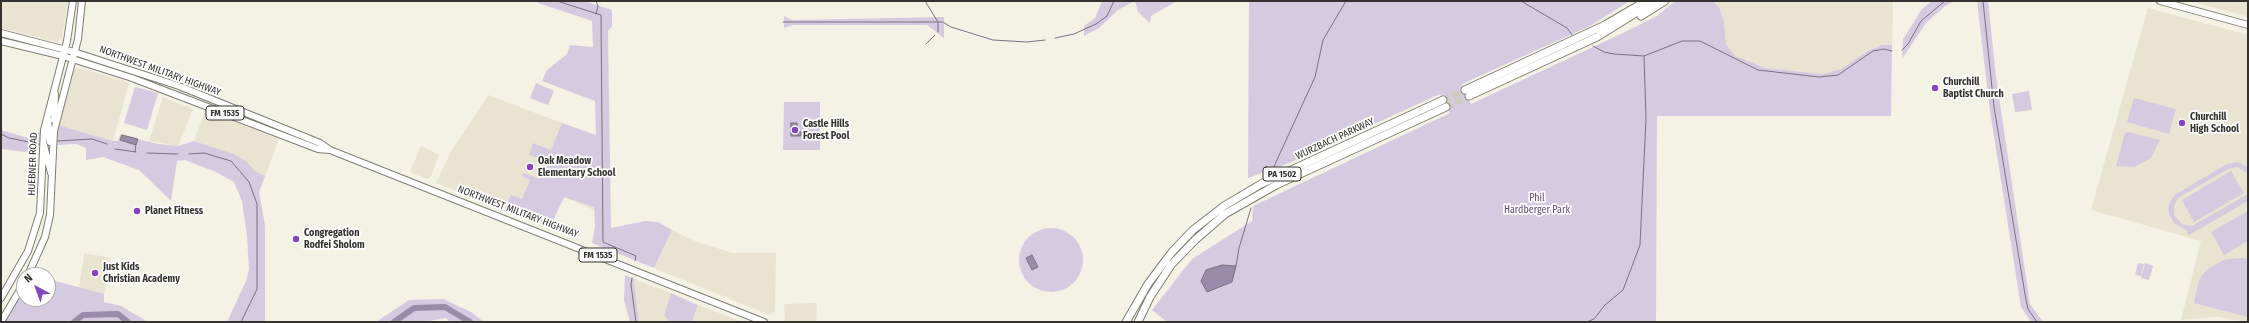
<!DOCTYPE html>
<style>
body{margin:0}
#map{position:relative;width:2249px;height:323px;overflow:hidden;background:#f4f1e5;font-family:"Fira Sans Condensed",sans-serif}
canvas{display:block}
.frame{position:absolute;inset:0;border:2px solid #33322e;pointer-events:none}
.north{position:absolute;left:16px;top:267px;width:40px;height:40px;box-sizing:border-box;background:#fff;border:1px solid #adadab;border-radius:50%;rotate:319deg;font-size:11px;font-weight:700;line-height:16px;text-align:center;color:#33322e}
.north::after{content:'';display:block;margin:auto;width:14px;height:18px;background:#8345bb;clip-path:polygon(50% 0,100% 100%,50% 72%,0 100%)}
</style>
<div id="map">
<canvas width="2249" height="323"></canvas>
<div class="frame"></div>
<div class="north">N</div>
</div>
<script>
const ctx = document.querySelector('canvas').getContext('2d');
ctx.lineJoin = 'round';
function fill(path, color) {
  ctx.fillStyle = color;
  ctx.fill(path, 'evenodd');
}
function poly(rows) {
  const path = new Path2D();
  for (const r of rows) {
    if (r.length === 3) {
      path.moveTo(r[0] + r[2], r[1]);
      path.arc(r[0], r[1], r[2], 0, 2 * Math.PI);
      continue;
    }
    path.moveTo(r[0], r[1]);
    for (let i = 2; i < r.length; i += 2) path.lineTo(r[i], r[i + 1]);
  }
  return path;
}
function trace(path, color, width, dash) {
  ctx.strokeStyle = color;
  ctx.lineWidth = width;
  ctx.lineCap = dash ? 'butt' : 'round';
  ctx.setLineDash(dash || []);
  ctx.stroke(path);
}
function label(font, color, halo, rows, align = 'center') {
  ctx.font = font + ' "Fira Sans Condensed",sans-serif';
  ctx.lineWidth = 3.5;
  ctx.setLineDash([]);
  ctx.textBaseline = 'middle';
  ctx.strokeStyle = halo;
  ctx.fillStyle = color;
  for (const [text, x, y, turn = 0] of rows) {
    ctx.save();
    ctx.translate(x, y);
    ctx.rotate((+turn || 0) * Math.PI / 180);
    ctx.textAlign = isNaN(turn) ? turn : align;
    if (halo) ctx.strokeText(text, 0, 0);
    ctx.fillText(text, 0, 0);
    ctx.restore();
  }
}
const built = poly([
 [1,1,68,1,62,38,57,42,1,28],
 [1713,1,1893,1,1892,45,1881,45,1866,52,1841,69,1823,74,1766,68,1735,56,1726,44,1724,22,1720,9],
 [2248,1,2248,17,2194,2,2195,1],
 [2148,8,2248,35,2248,322,2217,317,2181,320,2201,241,2091,210],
 [78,67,129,83,113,141,58,125,74,69],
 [488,95,596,136,594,210,564,197,551,225,436,183,451,152],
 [163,97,193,109,178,146,149,141],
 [205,111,279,139,265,176,255,171,246,161,234,154,194,141],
 [421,146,439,155,431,176,427,179,410,172],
 [672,230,697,242,733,253,776,253,775,311,770,315,767,314,654,268],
 [84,253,111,258,104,294,79,288],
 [634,279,671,293,664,315,670,322,639,322],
 [817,303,816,322,785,321,784,304],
 [698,305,730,317,742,322,692,322]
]);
const green = poly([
 [538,1,584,1,612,10,612,26,608,31,611,228,645,221,658,222,672,230,654,268,592,243,595,226,594,207,564,197,551,225,505,208,511,195,522,199,530,180,522,176,523,173,540,179,547,161,529,155,533,143,551,150,562,123,596,135,595,101,542,81,547,70,567,54,570,45,593,47,592,21,538,3],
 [1102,1,1177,1,1151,16,1150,23,1138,12,1135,1,1118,10,1099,28,1084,36,1084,26,1095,18],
 [1249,1,1630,1,1590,26,1462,84,1471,104,1625,32,1657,16,1675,1,1713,1,1720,9,1724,22,1726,44,1735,56,1766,68,1823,74,1841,69,1866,52,1881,45,1892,45,1891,116,1657,116,1656,322,1167,322,1152,310,1192,259,1252,221,1253,206,1450,113,1440,94,1289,163,1248,178],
 [1932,1,1954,1,1945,6,1926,23,1902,59,1903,39,1922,9],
 [1977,1,1988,1,1996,77,2030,304,2043,322,2031,322,2021,307,1990,111],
 [784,16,792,20,944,17,944,38,927,25,793,25,784,28],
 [536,83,554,91,548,105,530,98],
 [135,87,158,93,147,130,124,123],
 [2029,91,2032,110,2015,112,2012,94],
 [2134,98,2176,109,2169,134,2127,122],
 [784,102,820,102,820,150,783,150],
 [58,125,113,141,118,141,120,135,158,144,178,146,194,141,234,154,246,161,255,171,265,176,259,192,265,226,265,322,227,322,246,281,249,269,247,236,242,201,234,182,216,172,185,160,177,161,171,201,139,170,103,157,86,160,86,148,76,144,38,146,38,151,26,152,1,149,1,130,32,139,40,131],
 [2128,132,2160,140,2151,158,2134,167,2116,166,2125,133],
 [2237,162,2248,167,2248,174,2238,167,2228,169,2178,198,2174,207,2174,215,2182,224,2192,226,2248,194,2248,201,2189,235,2186,230,2174,223,2170,216,2168,208,2171,200,2176,194,2227,164],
 [2231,171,2244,193,2194,222,2182,200],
 [2248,211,2248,241,2224,255,2211,232],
 [1051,260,32],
 [2243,258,2248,259,2248,317,2194,303,2198,284,2202,275,2209,268,2226,259],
 [2138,263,2144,264,2141,276,2135,275],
 [2145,263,2153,266,2149,280,2141,278],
 [625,275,634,279,639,322,630,322,624,300],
 [48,279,104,294,104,302,121,306,148,322,5,322,24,288,24,299,48,299],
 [671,293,698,305,692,322,670,322,664,315],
 [443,299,471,312,484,322,450,322,446,318,424,322,376,322,409,300]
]);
const water = poly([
 [791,123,797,123,798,131,801,132,801,136,791,136,791,123],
 [122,135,138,139,136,145,120,140,122,135],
 [1032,255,1038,267,1032,270,1026,258,1032,255],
 [1222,265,1236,266,1232,282,1207,292,1201,281,1206,270,1222,265]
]);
const stream = poly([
 [557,1,601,15,603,242,636,256,635,261],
 [925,1,938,22,938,32],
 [1521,1,1567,28,1572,35],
 [1983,1,1994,107,2026,300,2028,309,2037,322],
 [596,14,598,6,596,1],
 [783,22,943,22,951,27,993,40,1027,42,1045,40],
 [1055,38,1074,34,1096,24,1107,16,1114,1],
 [926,44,935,35],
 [1593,46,1604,52,1614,54,1644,56,1682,41,1700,41,1758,70,1819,77,1838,75,1873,51,1884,49,1892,51],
 [1902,50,1908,44,1921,21,1945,1],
 [1,134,9,138,39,144],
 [57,141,92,139,107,144],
 [115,149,136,152],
 [135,152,136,144],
 [147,153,178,154],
 [189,154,204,153,231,161,249,182,257,204,257,289,241,322],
 [1271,173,1315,77,1323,40,1346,1],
 [1236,266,1239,248,1251,208],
 [632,278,631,285,636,322],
 [1587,322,1594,319,1605,305,1623,290,1640,245,1646,118,1644,56]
]);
const river = poly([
 [74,322,83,315,118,314,128,322],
 [394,322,414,308,445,307,470,322]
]);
const highwayTunnel = poly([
 [1443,100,1465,90],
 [1446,107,1469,96]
]);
const primary = poly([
 [2160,1,2248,25],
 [1,33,74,52,179,86,320,143,330,150,764,322],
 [1,41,63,56,132,78,318,149,329,150],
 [48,119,50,142],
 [54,120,55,94],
 [44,145,51,173],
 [28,275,45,237,50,215,54,131,78,39,82,1],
 [1,298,28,251,40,213,44,130,67,41,73,1],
 [1,322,24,283]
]);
const highway = poly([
 [1641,16,1665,1],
 [1465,90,1605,25,1646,1],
 [1469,96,1597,37,1655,1],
 [1126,322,1148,284,1172,252,1193,230,1224,206,1261,184,1443,100],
 [1138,322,1150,297,1171,265,1195,240,1225,214,1276,185,1446,107]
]);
const markers = [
 [1935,88,4,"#8345bb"],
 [2182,123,4,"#8345bb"],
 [795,130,4,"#8345bb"],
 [530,167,4,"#8345bb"],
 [137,211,4,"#8345bb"],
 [296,239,4,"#8345bb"],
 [95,273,4,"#8345bb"]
];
const shields = [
 [225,113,38],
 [1282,174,38],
 [598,255,38]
];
const shieldNames = [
 ["FM 1535",225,113],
 ["PA 1502",1282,174],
 ["FM 1535",598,255]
];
const streetNames = [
 ["NORTHWEST MILITARY HIGHWAY",160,71,20],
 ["WURZBACH PARKWAY",1335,139,-25],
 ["HUEBNER ROAD",33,164,-88],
 ["NORTHWEST MILITARY HIGHWAY",518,212,21]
];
const poiNames = [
 ["Churchill",1943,82],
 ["Baptist Church",1943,94],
 ["Churchill",2190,117],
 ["High School",2190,129],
 ["Castle Hills",803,124],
 ["Forest Pool",803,136],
 ["Oak Meadow",538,161],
 ["Elementary School",538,173],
 ["Planet Fitness",145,211],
 ["Congregation",304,233],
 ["Rodfei Sholom",304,245],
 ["Just Kids",103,267],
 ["Christian Academy",103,279]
];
const parkNames = [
 ["Phil",1537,198],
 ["Hardberger Park",1537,210]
];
fill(built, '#e9e4d1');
fill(green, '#d5cbe1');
fill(water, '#988ca8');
trace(water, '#7a7183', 1);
trace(stream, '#7a7183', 1);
trace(river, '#988ca8', 6);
trace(highwayTunnel, '#cdcbc0', 7, [7, 3.5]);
trace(primary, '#7f7d72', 8);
trace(highway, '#7f7d72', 9);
trace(primary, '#fff', 6);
trace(highway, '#fff', 7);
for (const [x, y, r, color] of markers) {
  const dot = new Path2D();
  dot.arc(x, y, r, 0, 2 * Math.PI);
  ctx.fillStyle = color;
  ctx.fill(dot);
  trace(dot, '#fff', 1.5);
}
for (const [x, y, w] of shields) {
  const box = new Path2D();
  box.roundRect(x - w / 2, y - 7, w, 14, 3);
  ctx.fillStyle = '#fff';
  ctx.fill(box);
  trace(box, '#33322e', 1);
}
label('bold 9px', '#33322e', null, shieldNames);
label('10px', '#33322e', '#fff', streetNames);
label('bold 10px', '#33322e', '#fff', poiNames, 'left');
label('10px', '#5e4a75', '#fff', parkNames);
</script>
